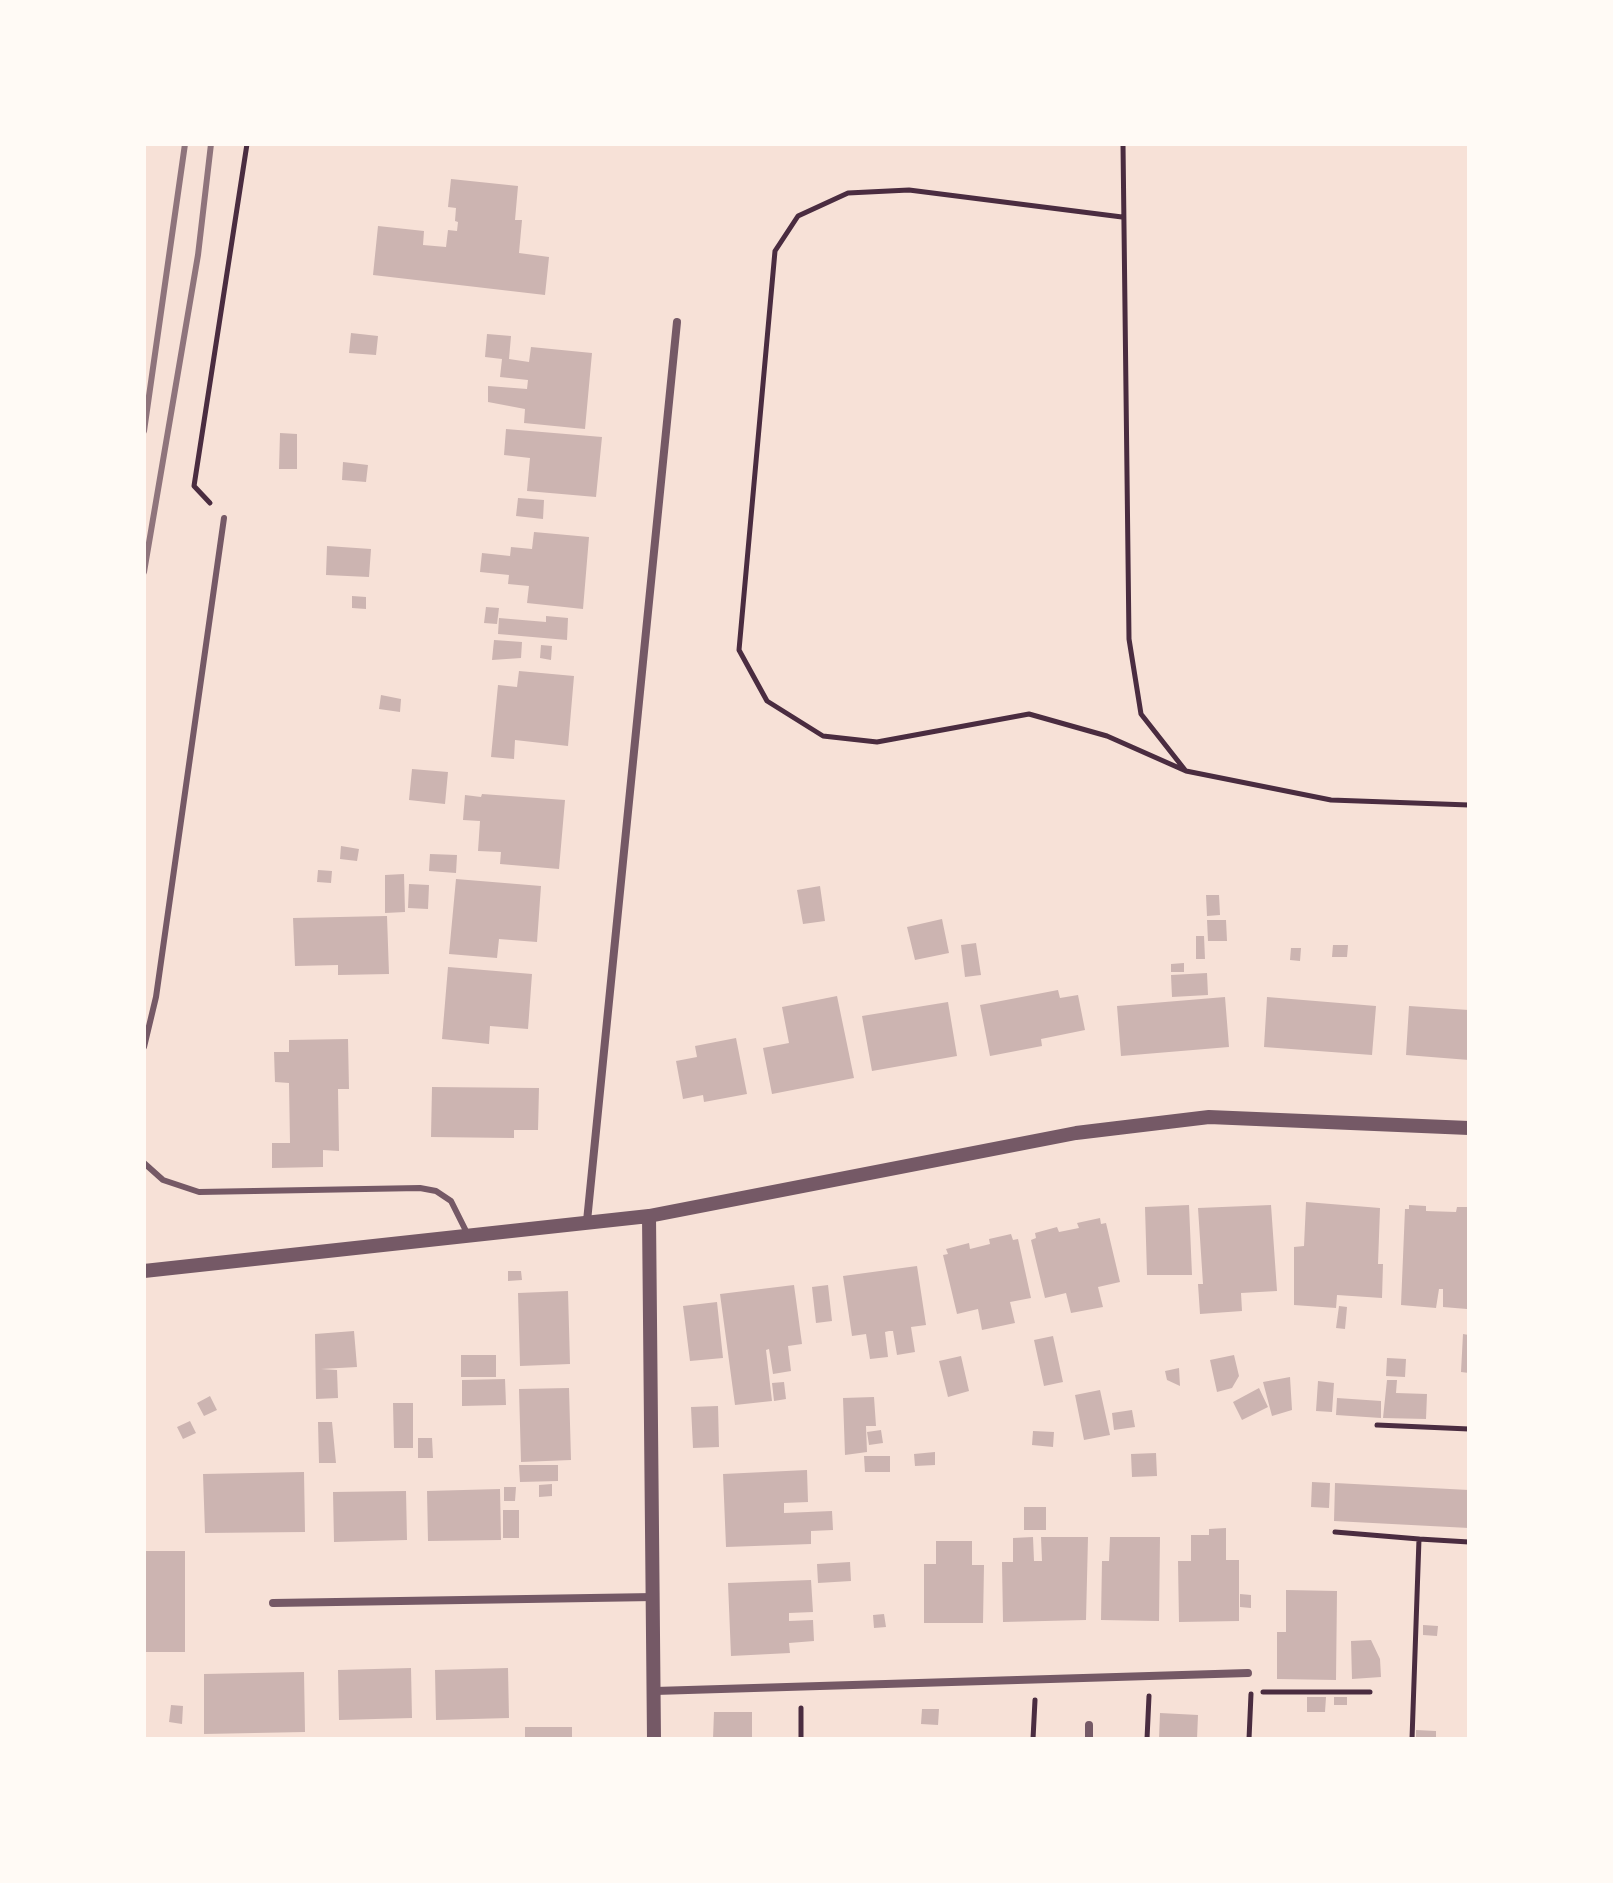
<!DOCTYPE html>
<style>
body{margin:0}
#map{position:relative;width:1613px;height:1883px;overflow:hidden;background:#f7e1d7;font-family:"Archivo Narrow",sans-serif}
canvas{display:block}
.frame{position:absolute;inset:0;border:146px solid #fffaf5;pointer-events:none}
</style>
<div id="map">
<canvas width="1613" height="1883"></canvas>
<div class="frame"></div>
</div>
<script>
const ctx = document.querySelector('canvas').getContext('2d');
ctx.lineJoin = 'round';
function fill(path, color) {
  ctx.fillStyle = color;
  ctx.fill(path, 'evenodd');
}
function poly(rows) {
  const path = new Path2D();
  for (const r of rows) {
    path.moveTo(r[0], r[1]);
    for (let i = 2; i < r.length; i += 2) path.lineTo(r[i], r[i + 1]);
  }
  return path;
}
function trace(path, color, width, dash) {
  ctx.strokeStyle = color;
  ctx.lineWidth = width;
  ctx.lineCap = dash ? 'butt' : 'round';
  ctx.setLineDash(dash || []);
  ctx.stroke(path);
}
const building = poly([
 [451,179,518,186,515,220,522,220,519,253,549,257,545,295,373,275,378,226,424,231,423,245,446,247,448,230,457,231,458,222,455,221,456,208,448,207],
 [351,333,378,336,376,355,349,353],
 [487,334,511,336,509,359,529,362,531,347,592,353,585,429,524,423,525,409,488,402,488,386,527,389,528,380,500,377,502,359,485,357],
 [506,429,602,437,596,497,527,491,530,458,504,455],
 [280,433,297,434,297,469,279,469],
 [343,462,368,465,366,482,342,480],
 [518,498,544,500,543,519,516,516],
 [534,532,589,537,583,609,527,603,529,586,508,584,509,575,480,572,482,553,510,556,511,547,532,549],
 [327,546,371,549,369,577,326,575],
 [352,596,366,597,366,609,352,608],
 [486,607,499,608,497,624,484,623],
 [546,616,568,618,567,640,498,634,499,618,546,622],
 [494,640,522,642,521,658,492,660],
 [541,645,552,646,551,660,540,658],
 [519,671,574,676,568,746,515,740,514,759,491,757,498,685,517,687],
 [381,695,401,699,400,712,379,709],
 [412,769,448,772,445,804,409,800],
 [482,794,565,800,559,869,500,864,501,852,478,851,480,821,463,820,465,795,481,797],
 [341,846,359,849,357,861,340,859],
 [430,854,457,855,456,873,429,871],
 [318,870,332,871,331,883,317,882],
 [404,874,405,912,385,913,385,875],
 [456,879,541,886,537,942,499,939,497,958,449,954],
 [409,884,429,885,428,909,408,908],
 [820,886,825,921,803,924,797,890],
 [1206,895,1219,895,1220,915,1207,916],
 [387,916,389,974,338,975,338,965,295,966,293,918],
 [942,919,949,953,915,960,907,927],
 [1207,920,1226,920,1227,941,1208,941],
 [1196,936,1204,936,1205,959,1196,959],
 [976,943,981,975,965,977,961,945],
 [1333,945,1348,945,1347,957,1332,957],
 [1291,948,1301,948,1300,961,1290,960],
 [1184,963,1184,972,1171,972,1171,964],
 [448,967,532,974,528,1029,490,1026,489,1044,442,1039],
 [1207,973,1208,995,1172,997,1171,975],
 [1058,990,1060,998,1078,995,1085,1030,1041,1039,1042,1046,990,1056,980,1005],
 [837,996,854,1078,772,1094,763,1048,789,1043,782,1007],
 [1225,997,1229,1047,1121,1056,1117,1006],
 [1267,997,1376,1006,1372,1055,1264,1047],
 [948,1002,957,1056,872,1071,862,1016],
 [1409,1006,1469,1010,1469,1060,1406,1055],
 [736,1038,747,1094,704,1102,703,1095,683,1099,676,1061,697,1057,695,1046],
 [348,1039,349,1089,338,1089,339,1151,323,1150,323,1167,272,1168,272,1143,290,1143,289,1083,275,1082,274,1052,289,1052,289,1040],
 [432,1087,539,1088,538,1130,514,1130,514,1138,431,1137],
 [1306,1202,1380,1208,1378,1264,1383,1264,1382,1298,1337,1295,1336,1308,1294,1305,1294,1247,1304,1246],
 [1189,1205,1192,1275,1147,1275,1145,1207],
 [1271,1205,1277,1291,1241,1293,1242,1311,1200,1314,1198,1284,1203,1284,1198,1208],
 [1409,1205,1426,1206,1426,1211,1456,1212,1457,1207,1469,1207,1467,1309,1443,1307,1443,1289,1439,1289,1436,1308,1401,1305,1405,1209,1409,1209],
 [1100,1218,1101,1224,1106,1223,1120,1282,1098,1287,1103,1307,1071,1313,1066,1293,1045,1298,1031,1240,1036,1238,1035,1233,1057,1227,1059,1232,1079,1228,1077,1223],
 [1011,1234,1013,1240,1018,1239,1031,1298,1010,1302,1015,1323,982,1330,978,1309,957,1314,943,1255,948,1254,946,1249,969,1243,970,1249,990,1244,989,1239],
 [917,1266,926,1325,911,1327,915,1352,897,1355,893,1331,889,1331,885,1332,888,1357,870,1359,866,1334,852,1336,843,1276],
 [508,1271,521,1271,522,1280,508,1281],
 [794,1285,802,1344,788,1346,791,1371,773,1374,769,1349,766,1350,772,1401,735,1405,720,1294],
 [828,1285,832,1321,816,1323,812,1287],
 [568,1291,570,1364,520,1366,518,1293],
 [717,1302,723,1358,690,1361,683,1306],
 [1339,1306,1347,1307,1345,1329,1336,1328],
 [354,1331,357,1367,321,1369,337,1370,338,1398,316,1399,315,1334],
 [1463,1334,1469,1335,1469,1373,1461,1372],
 [1053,1336,1063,1382,1044,1386,1034,1340],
 [461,1355,496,1355,496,1377,461,1377],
 [1234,1355,1239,1376,1232,1388,1217,1392,1210,1360],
 [961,1356,969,1391,948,1397,939,1361],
 [1387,1358,1406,1359,1405,1377,1386,1376],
 [1179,1368,1180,1386,1167,1380,1165,1371],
 [1290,1377,1292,1410,1272,1416,1263,1382],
 [505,1379,506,1405,462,1406,462,1380],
 [1387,1380,1397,1380,1396,1393,1427,1394,1426,1419,1383,1418],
 [1318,1381,1334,1383,1332,1412,1316,1411],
 [784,1382,786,1399,774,1401,772,1383],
 [569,1388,571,1460,521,1462,519,1389],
 [1259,1388,1268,1407,1242,1420,1233,1402],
 [1100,1390,1110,1435,1084,1440,1075,1395],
 [210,1396,217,1410,204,1416,197,1403],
 [874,1397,876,1426,866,1426,867,1452,845,1455,843,1398],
 [1337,1398,1381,1401,1381,1418,1336,1415],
 [393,1403,413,1403,413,1448,394,1448],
 [718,1406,719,1447,693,1448,691,1407],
 [1132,1410,1135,1427,1114,1430,1112,1413],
 [190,1421,196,1433,183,1439,177,1427],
 [318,1422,332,1422,336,1463,319,1463],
 [881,1430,883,1443,869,1445,867,1432],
 [1033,1431,1054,1432,1053,1447,1032,1445],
 [418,1438,432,1438,433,1458,418,1458],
 [935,1452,935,1465,915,1466,914,1454],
 [1156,1453,1157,1476,1132,1477,1131,1454],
 [864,1456,890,1456,890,1472,865,1472],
 [519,1465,558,1465,558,1481,520,1482],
 [807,1470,808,1502,784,1503,784,1513,832,1511,833,1530,811,1531,811,1544,726,1547,723,1474],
 [304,1472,305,1532,205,1533,203,1474],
 [1312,1482,1330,1483,1329,1508,1311,1507],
 [1335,1483,1469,1490,1469,1528,1334,1521],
 [552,1484,552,1496,539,1497,539,1485],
 [504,1487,516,1487,515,1501,504,1501],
 [500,1489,501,1540,428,1541,427,1491],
 [406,1491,407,1540,334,1542,333,1492],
 [1024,1507,1046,1507,1046,1530,1024,1530],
 [503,1510,519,1510,519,1538,503,1538],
 [1226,1528,1226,1560,1239,1560,1239,1621,1179,1622,1178,1561,1191,1561,1191,1535,1209,1535,1209,1529],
 [1033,1537,1034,1561,1042,1561,1041,1537,1088,1537,1086,1620,1003,1622,1002,1562,1013,1562,1013,1538],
 [1110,1537,1160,1537,1159,1621,1101,1620,1102,1561,1109,1561],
 [936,1541,972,1541,972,1565,984,1565,983,1623,924,1623,924,1564,936,1564],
 [144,1551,185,1551,185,1652,144,1652],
 [850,1562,851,1581,818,1583,817,1564],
 [811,1580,813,1612,789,1613,789,1621,813,1620,814,1641,789,1643,790,1653,731,1656,728,1583],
 [1286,1590,1337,1591,1336,1680,1277,1679,1277,1632,1286,1632],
 [1240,1594,1251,1595,1251,1608,1240,1607],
 [884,1614,886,1627,874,1628,873,1615],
 [1423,1625,1438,1626,1437,1636,1423,1635],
 [1371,1640,1380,1659,1381,1677,1352,1679,1351,1641],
 [411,1668,412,1718,339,1720,338,1670],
 [508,1668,509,1718,436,1720,435,1670],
 [304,1672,305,1732,204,1734,204,1674],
 [1307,1697,1326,1697,1325,1712,1307,1712],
 [1334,1697,1347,1697,1347,1705,1334,1705],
 [171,1705,183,1706,182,1724,169,1722],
 [922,1709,939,1709,938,1725,921,1724],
 [714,1712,752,1712,752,1739,713,1739],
 [1160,1713,1198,1715,1197,1739,1159,1739],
 [525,1727,572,1727,572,1739,525,1739],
 [1416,1730,1436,1731,1436,1739,1416,1739]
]);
const path = poly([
 [1123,144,1129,639,1141,714,1185,770],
 [1122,217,909,190,848,193,798,216,775,251,739,650,767,701,823,736,877,742,1029,714,1107,736,1186,771,1331,800,1469,805],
 [210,503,194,486,247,144],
 [1377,1425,1469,1429],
 [1335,1532,1419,1539],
 [1263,1692,1370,1692],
 [801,1739,801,1708],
 [1033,1739,1035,1700],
 [1147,1739,1149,1696],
 [1249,1739,1251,1694],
 [1412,1739,1419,1539,1469,1542]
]);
const service = poly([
 [144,1047,156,997,224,518],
 [144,1163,163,1180,199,1192,420,1188,436,1191,451,1201,468,1235]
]);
const minor = poly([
 [587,1221,677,322],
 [273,1603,654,1597],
 [655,1691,1248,1673],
 [1089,1739,1089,1725]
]);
const tertiary = poly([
 [649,1216,654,1739],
 [144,1271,649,1216,1076,1133,1209,1117,1469,1128]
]);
const rail = poly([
 [144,431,185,144],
 [144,572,198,255,211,144]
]);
fill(building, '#ccb4b1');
trace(path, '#4a2c40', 5);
trace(service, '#755966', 6);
trace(minor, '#755966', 8);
trace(tertiary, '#755966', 14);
trace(rail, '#8f747c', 6);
</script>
